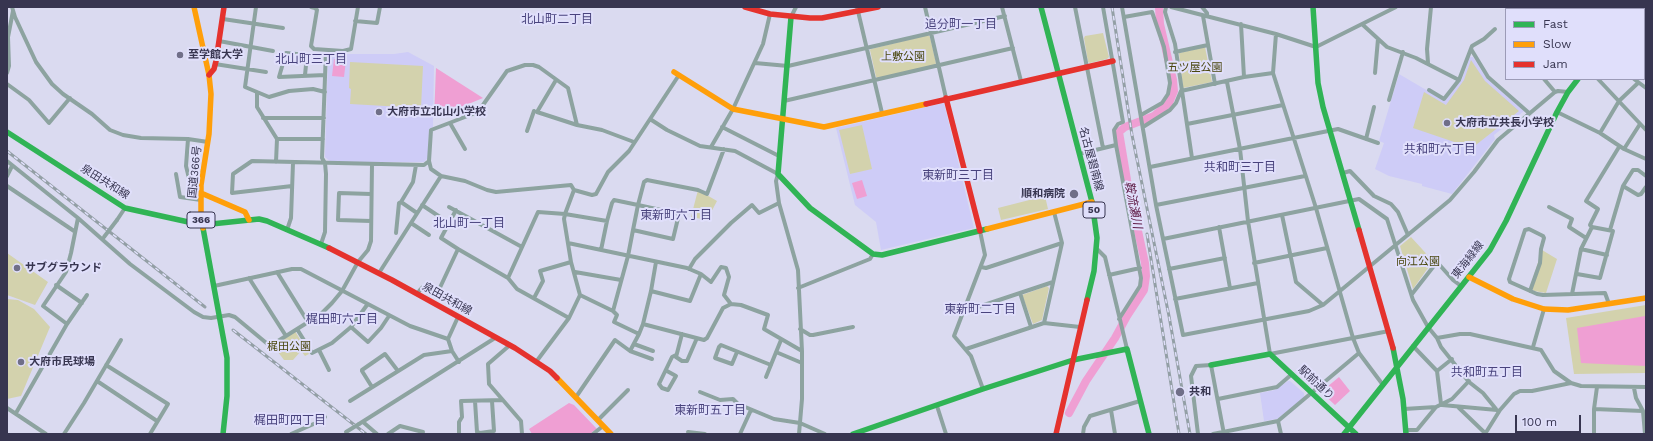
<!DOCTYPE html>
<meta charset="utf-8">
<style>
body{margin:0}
#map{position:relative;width:1653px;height:441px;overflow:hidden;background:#dadaf0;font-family:"Work Sans",sans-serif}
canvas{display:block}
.frame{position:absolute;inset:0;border:8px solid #373550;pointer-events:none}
.legend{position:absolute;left:1505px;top:8px;width:140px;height:72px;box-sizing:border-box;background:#e0dffb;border:1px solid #9c9bb7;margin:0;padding:5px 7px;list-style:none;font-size:12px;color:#373550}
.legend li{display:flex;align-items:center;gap:8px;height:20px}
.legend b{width:20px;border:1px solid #9c9bb7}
.scale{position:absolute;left:1515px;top:415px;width:66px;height:18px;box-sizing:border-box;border:2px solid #373550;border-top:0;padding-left:5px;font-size:12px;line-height:14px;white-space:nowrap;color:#373550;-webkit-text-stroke:3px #e0dffb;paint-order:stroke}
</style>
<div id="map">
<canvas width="1653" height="441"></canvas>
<div class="frame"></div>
<ul class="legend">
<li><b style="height:5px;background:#30b455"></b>Fast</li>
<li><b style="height:5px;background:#ff9f0a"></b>Slow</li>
<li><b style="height:5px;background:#e5322d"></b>Jam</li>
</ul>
<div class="scale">100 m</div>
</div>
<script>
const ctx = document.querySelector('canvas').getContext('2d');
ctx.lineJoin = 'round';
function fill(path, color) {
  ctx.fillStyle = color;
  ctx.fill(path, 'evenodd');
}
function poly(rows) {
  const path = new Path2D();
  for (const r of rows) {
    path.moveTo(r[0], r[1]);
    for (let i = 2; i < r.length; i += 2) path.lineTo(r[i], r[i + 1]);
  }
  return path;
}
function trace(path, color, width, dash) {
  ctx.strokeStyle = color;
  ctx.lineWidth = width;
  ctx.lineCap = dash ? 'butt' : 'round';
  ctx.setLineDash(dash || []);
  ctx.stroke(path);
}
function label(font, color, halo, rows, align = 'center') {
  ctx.font = font + ' "Work Sans","Noto Sans JP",sans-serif';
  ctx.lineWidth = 4;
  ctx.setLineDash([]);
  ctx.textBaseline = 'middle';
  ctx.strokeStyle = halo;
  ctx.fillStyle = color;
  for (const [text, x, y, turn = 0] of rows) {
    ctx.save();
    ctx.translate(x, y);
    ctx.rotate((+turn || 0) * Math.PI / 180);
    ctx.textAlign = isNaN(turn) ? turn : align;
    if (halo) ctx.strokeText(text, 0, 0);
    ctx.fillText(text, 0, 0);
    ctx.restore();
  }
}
const built = poly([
 [408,52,434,66,433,127,429,129,428,158,424,162,331,162,325,157,328,58,330,54,394,54],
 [1470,57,1473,57,1487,79,1524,111,1494,135,1495,139,1452,194,1422,186,1422,184,1389,176,1375,169,1384,143,1379,141,1399,74,1445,101,1462,79],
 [944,103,974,228,881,250,876,222,855,205,836,128],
 [1288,381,1290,381,1304,393,1304,398,1277,419,1264,421,1260,393,1275,390]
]);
const green = poly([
 [1103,33,1109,57,1107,59,1090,63,1088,62,1084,38,1085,36],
 [928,35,930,37,936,63,935,65,878,78,876,77,870,50,871,49],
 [1205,47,1212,82,1183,88,1179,53],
 [1471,60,1485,81,1519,111,1472,148,1413,128,1424,92,1446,105,1464,80],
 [350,62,423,66,421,108,350,104,351,89,349,88],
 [862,125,872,169,850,174,839,130],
 [698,190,717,201,707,220,691,217],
 [1045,196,1048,209,1001,220,998,208],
 [1411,237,1433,261,1413,289,1400,246],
 [1542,250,1557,259,1546,293,1534,291,1530,287],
 [7,253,48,282,35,305,7,295],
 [1047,286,1049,288,1042,320,1033,324,1022,295],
 [7,299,18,300,34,309,50,327,21,396,7,399],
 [1646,305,1646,373,1574,374,1566,318],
 [295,331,309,354,305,356,301,351,293,360,284,360,272,344]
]);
const water = poly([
 [334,59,346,60,344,77,332,76],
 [436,68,483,98,434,118],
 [862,180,867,196,857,199,852,183],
 [1645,316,1646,366,1581,363,1577,328],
 [1339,377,1350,391,1335,405,1321,392],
 [569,403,574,405,597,429,592,432,592,434,532,434,529,429]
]);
const river = poly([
 [1069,413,1086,381,1115,338,1127,316,1144,290,1146,276,1145,263,1127,180,1119,132,1125,127,1154,116,1169,103,1174,91,1173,80,1160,24,1159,7]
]);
const street = poly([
 [12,7,15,17,36,62,52,84,63,94,92,114,110,130,123,135,141,138,188,139,208,142],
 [256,7,245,87,269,97,289,91,313,89,325,92],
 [311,7,315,8,317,10,311,46,314,49,343,51,351,49,358,7],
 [857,7,882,113],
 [925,7,946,98],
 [1002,7,1021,81],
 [1075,7,1103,148],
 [1122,7,1156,205,1183,335,1309,311,1323,305,1450,200,1474,172,1498,140,1555,92,1558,91,1568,92],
 [1166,7,1165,12,1175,44,1192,158],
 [1171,7,1276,34,1316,47,1396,7],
 [1202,7,1207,13,1207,16],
 [1517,7,1517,9],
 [1644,15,1646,15],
 [1203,16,1215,84],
 [791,17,796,7],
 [1124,17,1152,12,1164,47,1170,83,1168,94,1162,103,1141,115],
 [223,19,283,28],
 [355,21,377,23,380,7],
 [1241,24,1244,77],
 [1363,25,1387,47,1416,58,1459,80],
 [1644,32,1646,35],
 [219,41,273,51],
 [1471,49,1488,77,1529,113],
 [1175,52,1208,45],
 [755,63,788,66,1005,16],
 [1428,63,1427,49,1431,7],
 [1644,63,1646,62],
 [215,64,266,72],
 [7,73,9,66,8,37,13,11],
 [1375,73,1378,39],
 [305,75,307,55,286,53,279,77,325,75],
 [1544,79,1555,92],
 [1598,79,1646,130],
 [1634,79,1646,88],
 [556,80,537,112,577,125],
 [1227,82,1240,149,1248,221,1270,354,1389,331],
 [7,84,29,100,49,123,70,98],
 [1429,90,1444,99,1459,80,1472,46,1484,39,1495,29],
 [1181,91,1244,77,1273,73],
 [257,92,257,107,277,139,276,162],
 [1389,100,1403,52],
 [784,101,1013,48],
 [1557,112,1600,133,1624,149,1646,159],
 [263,118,324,118],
 [650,119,667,130,700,146,735,151,778,174,776,181,779,203,798,270,802,351,802,399,799,434],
 [450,123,465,149],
 [1187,124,1283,105],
 [722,127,779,156],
 [1143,127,1170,110,1176,103,1181,91],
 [527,131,534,111],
 [1600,133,1619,101,1638,83],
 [188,139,186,166,194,199],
 [277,139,323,139],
 [1366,139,1374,107],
 [634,142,602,130,577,125,568,88,539,67,533,65,525,65,507,71,478,112,431,130,429,161,431,169,441,176,465,181,487,190,496,192,571,185,574,190,565,214,564,219,571,262,580,295,613,311,617,315,614,322,639,334,643,324,651,291,656,262],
 [1116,145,1141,278,1140,286,1119,319],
 [711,147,733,109,763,44,770,14],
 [1624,149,1640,124],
 [1079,154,1116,145,1114,130,1118,124,1123,122,1103,7],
 [7,161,78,218,130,264,194,312,203,317,211,318,229,315,235,317,270,346,321,314,332,303,342,291,358,262,368,250,371,241,372,164],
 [416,165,413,182,401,202,417,213],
 [1150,167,1338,129,1378,143],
 [1343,173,1350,171,1374,196,1391,204,1398,212,1408,235],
 [176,174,180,197,201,200],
 [7,176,12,166],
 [7,186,74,231],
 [292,186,232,193,233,174,252,161,424,165,429,161],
 [1623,186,1638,195,1641,194,1646,187],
 [574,190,592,195,596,194,608,172,629,151,679,75],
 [422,205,440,217],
 [1156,205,1305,176],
 [449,207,522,247],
 [1549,207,1572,219,1569,227,1586,238],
 [1282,215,1296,282,1323,305],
 [117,220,125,208],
 [371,221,338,220,339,193,371,194],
 [411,223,429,235],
 [1219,227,1230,288],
 [287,230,291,218,293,163],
 [1610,230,1623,186,1633,170,1638,170,1646,176],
 [980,231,985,255,954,336,971,356,983,389],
 [396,233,399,203,401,202],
 [1163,239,1359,199,1387,219,1413,300,1428,327,1437,338,1460,334,1470,334,1541,350,1554,371,1571,383,1581,386,1646,387],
 [568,243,687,268,701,274,690,301,651,291],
 [321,244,325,232,326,174,325,163,322,158,326,50],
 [458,249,508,278],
 [1097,249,1105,257,1127,349],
 [1581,249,1607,255],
 [601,250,607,221],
 [1254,263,1327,248],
 [981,267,986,268,1062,243],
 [689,269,695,259,731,223,752,205,759,213,779,203],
 [1169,269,1225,258],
 [277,272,308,322],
 [575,272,621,280],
 [379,273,441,176],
 [701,274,711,282,721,267,726,268,729,277,724,295,731,304],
 [1577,274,1600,278,1613,231,1592,227],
 [1109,275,1140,268],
 [249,278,286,336],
 [56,285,82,303],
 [214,286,292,269,301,269,410,326,448,339],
 [798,288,870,259,873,254],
 [1530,291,1540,263,1541,249,1544,238,1543,236,1529,229,1525,230,1509,279,1510,282,1537,294,1543,295,1605,293,1609,304],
 [1020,293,1031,327],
 [417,294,420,290,423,287,437,294,458,249,441,238,456,210],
 [1412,294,1437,262,1453,280,1461,286],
 [1572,294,1581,249,1592,227,1590,225,1598,209,1586,201,1619,147],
 [534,298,543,281,540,271,571,262],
 [1175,299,1258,283],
 [613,311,628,256,633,230,638,205,679,214,673,239,633,230],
 [963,312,1053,282],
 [458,317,448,339,452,351,459,362],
 [569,318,580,295],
 [1044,323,1062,243,1054,212],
 [67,324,87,295],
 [643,324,704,340,707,338,723,308,731,304,741,305,768,315,764,329,802,351],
 [351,327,368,342,381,328,389,316],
 [297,329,312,353,332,343,351,327,367,305],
 [800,329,810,335,813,335,853,327],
 [682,334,676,357,682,361,687,361,697,338],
 [1437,338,1441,347,1469,382,1483,393,1496,409],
 [634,344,653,351],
 [510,345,488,364,489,384,521,421,522,434],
 [1413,346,1437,371,1441,404],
 [1533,347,1544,309],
 [966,349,1044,323,1080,327],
 [319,350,329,370],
 [630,351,652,359],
 [737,352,732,364,715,358,719,347,721,345,771,365],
 [776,352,802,363],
 [1359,353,1383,385],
 [536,362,569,318,517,289,508,278,538,212,565,214,607,221,612,203,614,200,638,205,644,182,647,180,698,190,707,194,724,149],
 [106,365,168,404,150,434],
 [667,371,676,376,668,390,662,388,659,384,672,357,676,355],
 [1437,371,1452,359],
 [766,377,781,340],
 [97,381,157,421],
 [372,387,362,371,362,370,385,354,398,371],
 [1634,388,1636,398,1643,411,1645,434],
 [700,392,720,400,733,399,738,404,774,419,800,423,825,434],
 [576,397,615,340,630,351,639,334],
 [1218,399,1277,387,1292,374],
 [350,401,424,355,452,351],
 [475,401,477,432,480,433,494,431,492,401],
 [1442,405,1497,410],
 [937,406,946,434],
 [1458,407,1485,433],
 [7,408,46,434],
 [1404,409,1436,407],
 [1594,409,1643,411],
 [1111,410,1115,434],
 [16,413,67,324,43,306,66,272,71,253,78,218],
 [598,420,628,390],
 [1278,421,1281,434],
 [363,422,377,434],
 [359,424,495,338],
 [1406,430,1417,430,1436,407,1452,399,1469,381],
 [688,432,705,434],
 [459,433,459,422,462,417,461,401,502,400],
 [64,434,84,403,121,340],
 [291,434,318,422,325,417],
 [388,434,400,426,423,432,422,434],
 [593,434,603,426],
 [740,434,751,410],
 [1083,434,1084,427,1090,416,1140,401],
 [1198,434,1191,376,1196,366,1211,365,1224,434],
 [1213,434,1278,421,1359,353,1353,338,1316,208,1273,73,1276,34],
 [1485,434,1500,410,1514,394,1520,391,1532,391,1571,383],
 [1594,434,1594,409,1597,387]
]);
const fast = poly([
 [1041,7,1092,202,1097,238,1094,271,1087,300],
 [1313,7,1318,83,1323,107,1359,230],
 [791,17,778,174,810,208,873,254,882,255,987,229],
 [7,132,125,208,202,225,259,219,267,221,329,248],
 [203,228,227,358,227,396,223,434],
 [1393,348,1403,399,1406,434],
 [1211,365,1270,354,1356,434],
 [853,434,983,389,1073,360,1127,349,1149,434],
 [1344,434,1490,250,1506,221,1557,112,1568,92,1578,79]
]);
const slow = poly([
 [194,7,209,75,211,94,209,134,201,185,201,216,203,228],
 [1644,26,1646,25],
 [674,72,733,109,824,127,926,104],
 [201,193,245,212,249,220],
 [987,229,1092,202],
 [1469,277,1513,299,1544,309,1568,310,1646,298],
 [557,378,611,434]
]);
const jam = poly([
 [745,7,770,14,810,18,822,18,878,7],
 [209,75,214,69,216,61,224,7],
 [946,98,980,231],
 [926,104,1113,61],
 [1359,230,1393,348],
 [329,248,392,280,515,348,550,371,557,378],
 [1056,434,1087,300]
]);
const rail = poly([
 [1112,7,1132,135,1169,316,1190,434],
 [7,151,205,307],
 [1147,234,1179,434],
 [233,330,366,434]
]);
const streetBridge = poly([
 [104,237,117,220],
 [346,432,359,424]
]);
const markers = [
 [180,55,4,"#706f88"],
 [379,112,4,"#706f88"],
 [1447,123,4,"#706f88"],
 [1074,194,5,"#706f88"],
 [17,268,4,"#706f88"],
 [21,362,4,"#706f88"],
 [1180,392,5,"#706f88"]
];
const shields = [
 [1094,210,22],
 [201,220,28]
];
const shieldNames = [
 ["50",1094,210],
 ["366",201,220]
];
const poiNames = [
 ["至学館大学",188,55],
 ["大府市立北山小学校",387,112],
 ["大府市立共長小学校",1455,123],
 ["順和病院",1065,194,"right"],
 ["サブグラウンド",25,268],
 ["大府市民球場",29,362],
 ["共和",1189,392]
];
const parkNames = [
 ["上敷公園",903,57],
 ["五ツ屋公園",1195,68],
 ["向江公園",1418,262],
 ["梶田公園",289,347]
];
const streetNames = [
 ["名古屋碧南線",1091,159,75],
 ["国道366号",195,172,-84],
 ["泉田共和線",105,182,32],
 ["東海緑線",1468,260,-52],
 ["泉田共和線",447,299,29],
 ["駅前通り",1316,383,43]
];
const neighbourhoodNames = [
 ["北山町二丁目",557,19],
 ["追分町一丁目",961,24],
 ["北山町三丁目",311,59],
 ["共和町六丁目",1440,149],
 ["共和町三丁目",1240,167],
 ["東新町三丁目",958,175],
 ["東新町六丁目",676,215],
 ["北山町一丁目",469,223],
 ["東新町二丁目",980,309],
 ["梶田町六丁目",342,319],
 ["共和町五丁目",1487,372],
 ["東新町五丁目",710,410],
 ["梶田町四丁目",290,420]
];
const waterNames = [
 ["鞍流瀬川",1133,205,79]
];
fill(built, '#ceccf7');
fill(green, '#d3d2ad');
fill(water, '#ef9fd3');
trace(river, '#ef9fd3', 8);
trace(street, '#8da3a0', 4);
trace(fast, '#30b455', 5.5);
trace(slow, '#ff9f0a', 5.5);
trace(jam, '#e5322d', 5.5);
trace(rail, '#939fa5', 3);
trace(rail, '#e0dffb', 1.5, [4.5]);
trace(streetBridge, '#8da3a0', 4);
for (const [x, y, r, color] of markers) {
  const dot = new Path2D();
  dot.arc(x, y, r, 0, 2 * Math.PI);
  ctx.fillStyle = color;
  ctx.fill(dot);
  trace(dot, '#e0dffb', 1.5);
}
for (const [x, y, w] of shields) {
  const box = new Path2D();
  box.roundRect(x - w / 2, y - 8, w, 16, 3);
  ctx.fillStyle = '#e0dffb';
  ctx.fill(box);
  trace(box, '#373550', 1);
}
label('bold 10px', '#373550', null, shieldNames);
label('bold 11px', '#373550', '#e0dffb', poiNames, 'left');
label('11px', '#4b4810', '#e0dffb', parkNames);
label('11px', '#373550', '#e0dffb', streetNames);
label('12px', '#49437d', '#e0dffb', neighbourhoodNames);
label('italic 12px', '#5b1641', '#e0dffb', waterNames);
</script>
